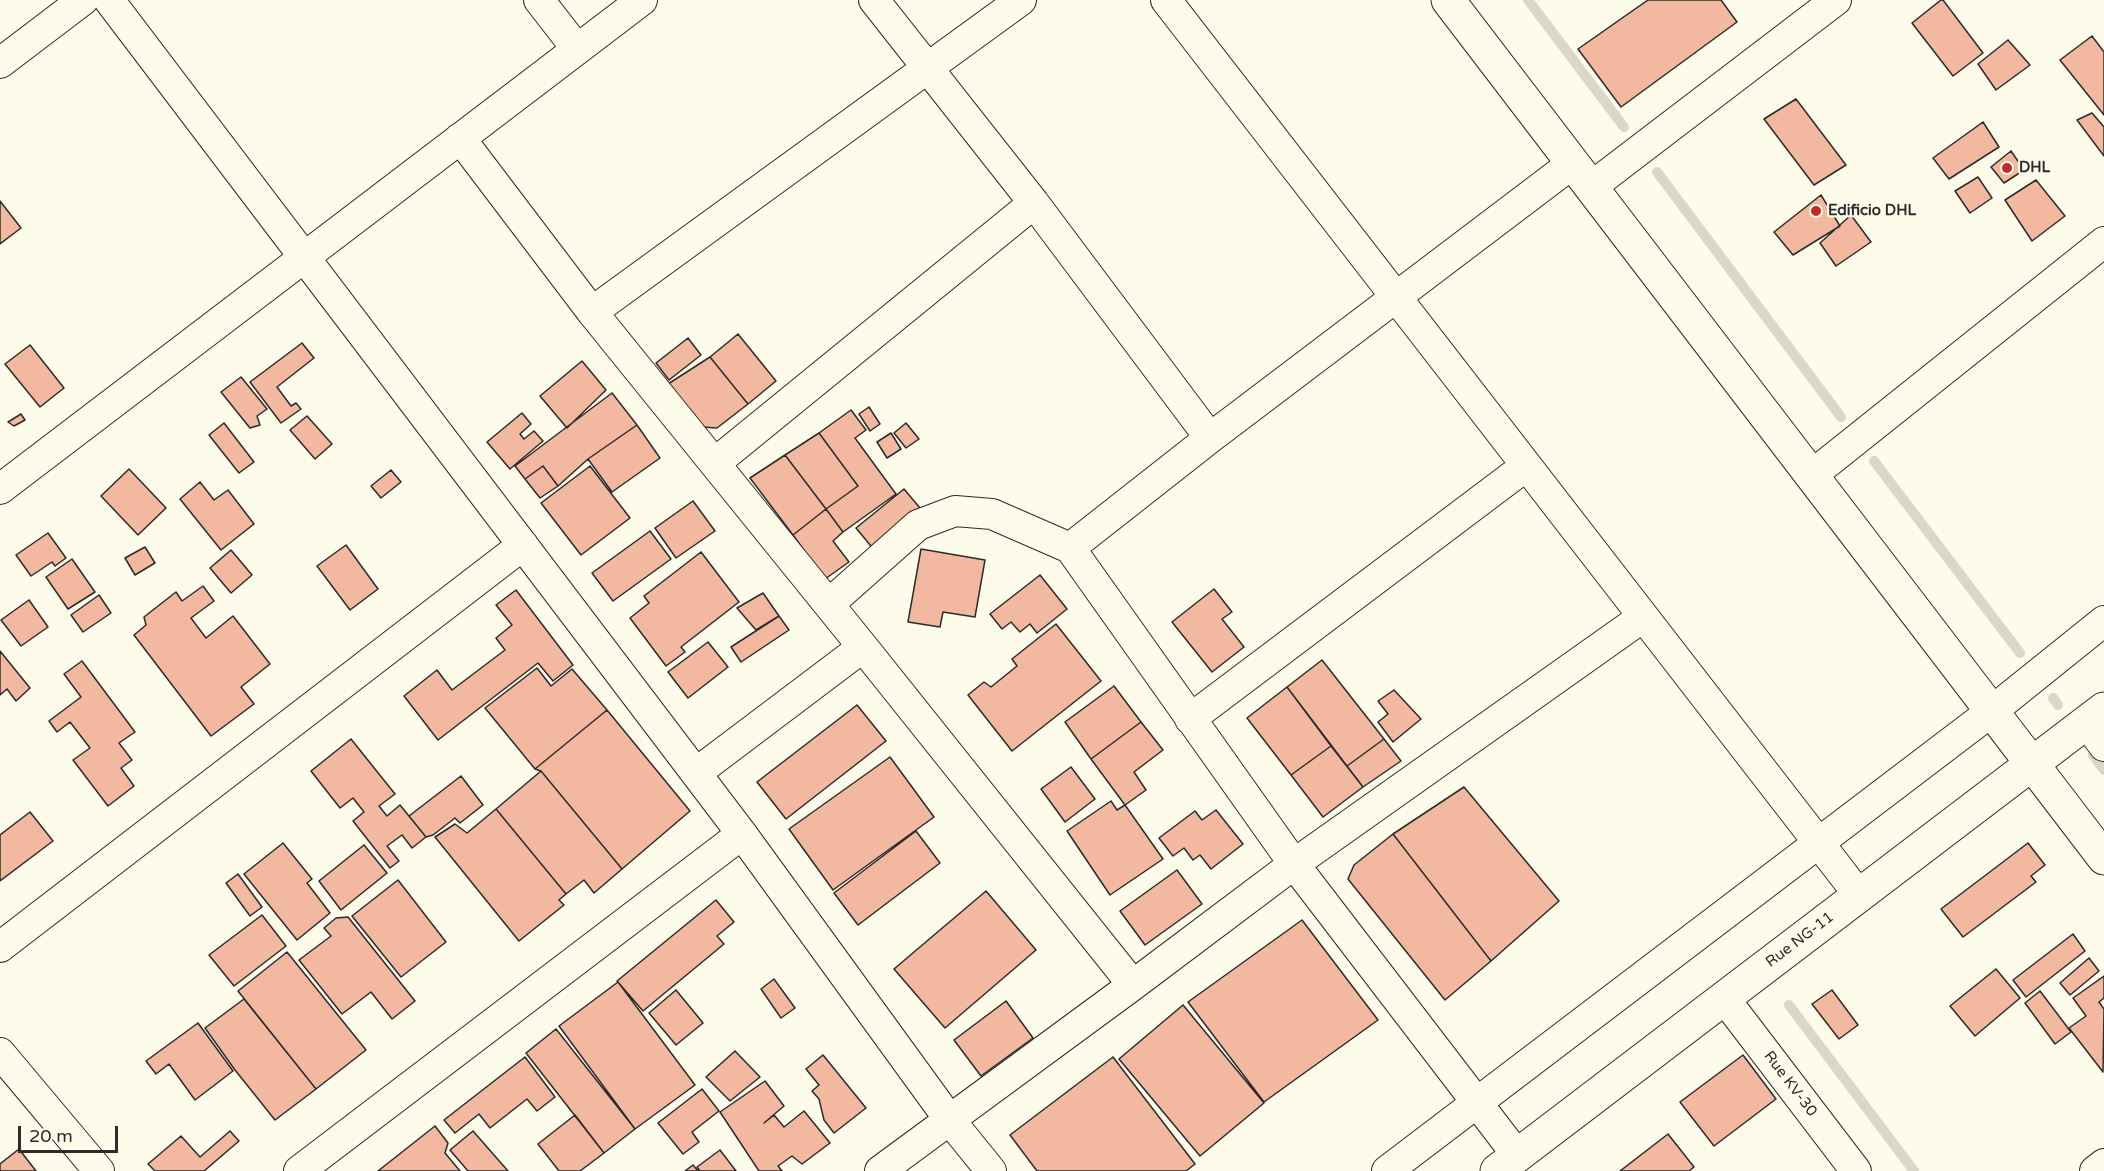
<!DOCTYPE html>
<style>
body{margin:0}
#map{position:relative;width:2104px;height:1171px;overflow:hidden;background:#fdfbea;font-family:"Varela Round",sans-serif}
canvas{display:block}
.scale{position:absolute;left:18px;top:1126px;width:100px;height:27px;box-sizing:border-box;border:3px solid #2b2b2b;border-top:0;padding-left:8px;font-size:18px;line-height:21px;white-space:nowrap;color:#2b2b2b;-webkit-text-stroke:4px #fdfbea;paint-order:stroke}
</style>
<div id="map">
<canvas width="2104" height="1171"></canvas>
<div class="scale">20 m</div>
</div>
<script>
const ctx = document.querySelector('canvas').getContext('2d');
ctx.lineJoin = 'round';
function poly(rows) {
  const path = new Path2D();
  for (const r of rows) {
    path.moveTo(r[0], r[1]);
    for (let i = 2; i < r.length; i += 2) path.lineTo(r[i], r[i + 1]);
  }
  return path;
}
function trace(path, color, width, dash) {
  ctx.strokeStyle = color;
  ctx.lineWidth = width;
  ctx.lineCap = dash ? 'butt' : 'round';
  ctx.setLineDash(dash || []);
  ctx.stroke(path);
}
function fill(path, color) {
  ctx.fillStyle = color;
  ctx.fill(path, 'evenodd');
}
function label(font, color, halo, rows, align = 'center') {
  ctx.font = font + ' "Varela Round",sans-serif';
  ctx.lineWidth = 4.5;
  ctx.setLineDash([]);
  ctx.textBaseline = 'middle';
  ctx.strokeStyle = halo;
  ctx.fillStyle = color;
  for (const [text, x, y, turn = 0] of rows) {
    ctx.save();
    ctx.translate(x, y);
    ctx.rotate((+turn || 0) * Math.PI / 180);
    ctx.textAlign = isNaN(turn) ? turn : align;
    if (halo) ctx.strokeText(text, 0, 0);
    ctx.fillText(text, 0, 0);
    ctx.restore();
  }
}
const stream = poly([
 [1528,0,1624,127],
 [1657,172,1841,417],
 [1874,461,2020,653],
 [2053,698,2058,705],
 [2093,755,2104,770],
 [1789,1005,1914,1171]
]);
const building = poly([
 [1648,0,1721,0,1737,22,1621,107,1578,49,1648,0],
 [1941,0,1943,0,1983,53,1953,76,1912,23,1941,0],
 [2092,36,2104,52,2104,115,2060,60,2092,36],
 [2008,40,2030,65,1996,90,1978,64,2008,40],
 [1796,99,1846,165,1814,185,1764,119,1796,99],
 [2092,113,2104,127,2104,156,2077,120,2092,113],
 [1983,122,1999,147,1949,179,1933,158,1983,122],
 [2011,151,2024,170,2004,183,1991,167,2011,151],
 [1978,177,1992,198,1970,213,1955,191,1978,177],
 [2036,180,2065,216,2032,241,2005,200,2036,180],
 [1821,195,1840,226,1793,255,1774,232,1821,195],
 [0,201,21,228,0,244,0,201],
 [1851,215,1871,242,1836,266,1820,243,1851,215],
 [738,334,776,381,748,404,710,357,738,334],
 [688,338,701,355,669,380,656,363,688,338],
 [302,343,314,358,277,387,291,406,296,403,301,409,281,423,250,382,302,343],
 [30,345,64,388,40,407,5,364,30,345],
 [710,357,748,404,717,428,702,427,668,384,710,357],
 [582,361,606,390,567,428,540,396,582,361],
 [241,377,267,409,257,416,260,425,250,428,221,392,241,377],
 [612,393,637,425,588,459,558,486,543,466,525,479,515,466,612,393],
 [869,407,880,424,870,431,859,414,869,407],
 [851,410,866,430,855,438,896,494,843,532,826,509,858,486,819,433,851,410],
 [522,413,531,424,520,434,524,439,534,431,543,441,510,469,487,442,522,413],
 [21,414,25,420,14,426,8,422,21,414],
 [307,416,332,444,315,459,290,430,307,416],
 [224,423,254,462,239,473,209,435,224,423],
 [906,423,919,439,906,448,894,433,906,423],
 [637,425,660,458,612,492,588,459,637,425],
 [819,433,858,486,826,509,785,455,819,433],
 [891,433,901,449,887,458,877,442,891,433],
 [785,455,826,509,793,535,750,478,785,455],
 [543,466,558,486,540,498,525,479,543,466],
 [590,466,630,518,581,555,541,503,590,466],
 [129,469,166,508,138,535,101,496,129,469],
 [391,470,401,482,381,498,371,486,391,470],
 [200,482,214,500,228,490,254,524,221,550,180,499,200,482],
 [904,489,920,508,875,551,856,528,904,489],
 [693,501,715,531,676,558,655,528,693,501],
 [826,509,843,532,833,541,849,562,825,579,793,535,826,509],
 [650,531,671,559,613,601,592,573,650,531],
 [48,533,66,558,55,566,52,562,31,576,16,555,48,533],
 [346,545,378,589,350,610,317,566,346,545],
 [145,547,155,563,135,575,125,558,145,547],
 [921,549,985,560,975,617,943,612,940,627,908,622,921,549],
 [231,550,252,575,231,593,210,568,231,550],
 [701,552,739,602,681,647,685,652,666,666,630,618,649,603,644,596,701,552],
 [72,559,95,592,68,609,46,577,72,559],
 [1040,575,1067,609,1037,633,1030,624,1020,632,1011,622,1002,629,990,614,1040,575],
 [203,586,214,601,191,618,206,638,233,616,270,664,241,687,254,704,211,736,134,635,146,625,144,617,176,592,182,601,203,586],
 [1214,589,1232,612,1222,619,1244,647,1212,672,1172,622,1214,589],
 [516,590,573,665,553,681,538,663,438,740,404,696,437,670,452,690,505,650,496,638,512,625,496,605,516,590],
 [763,593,779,616,756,630,737,608,763,593],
 [99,595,111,613,83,632,71,615,99,595],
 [29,600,48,627,21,646,1,620,29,600],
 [779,616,789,630,741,662,731,647,779,616],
 [1056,624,1101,681,1012,751,968,695,984,682,991,687,1017,666,1012,659,1056,624],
 [708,642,728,667,688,698,668,672,708,642],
 [0,651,30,688,16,701,7,689,0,695,0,651],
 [1322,660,1384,739,1347,766,1287,687,1322,660],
 [82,661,135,732,119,743,132,760,121,768,134,786,108,806,73,760,90,748,70,722,57,732,49,721,81,697,64,674,82,661],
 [537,668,551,686,572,669,607,710,535,769,485,708,537,668],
 [1114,686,1141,722,1091,759,1065,722,1114,686],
 [1287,687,1331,746,1291,775,1247,718,1287,687],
 [1394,690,1421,719,1393,742,1378,722,1388,714,1378,701,1394,690],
 [857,705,886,741,786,819,757,782,857,705],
 [607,710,690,811,622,869,541,771,535,769,607,710],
 [1141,722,1163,750,1134,772,1146,790,1125,805,1091,759,1141,722],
 [351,739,395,794,379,806,387,816,400,805,426,837,412,848,402,835,387,846,399,861,390,868,353,821,364,812,353,798,340,808,311,771,351,739],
 [1384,739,1401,761,1363,787,1347,766,1384,739],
 [1331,746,1363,787,1323,817,1291,775,1331,746],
 [890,757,934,817,833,890,789,829,890,757],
 [1071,767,1095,799,1065,822,1041,789,1071,767],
 [541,771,622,869,594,893,584,880,566,894,496,809,541,771],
 [461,776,483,805,460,823,455,818,433,835,426,837,409,816,461,776],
 [1464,787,1559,901,1491,961,1393,834,1464,787],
 [1111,801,1117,810,1125,805,1163,859,1110,895,1067,831,1111,801],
 [496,809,566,894,559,900,564,905,519,941,435,837,455,824,467,833,496,809],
 [1216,810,1243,844,1211,869,1200,855,1193,860,1184,848,1173,856,1159,838,1195,811,1202,820,1216,810],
 [30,812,53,841,0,881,0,835,30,812],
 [916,831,940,863,858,925,834,893,916,831],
 [1393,834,1491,961,1445,1000,1348,879,1354,865,1393,834],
 [283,843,312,879,307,883,330,913,297,940,244,874,283,843],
 [2028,843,2045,865,2031,876,2036,882,1963,937,1941,909,2028,843],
 [364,845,387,873,341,910,319,881,364,845],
 [1177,870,1202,904,1145,945,1120,911,1177,870],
 [238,874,262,907,250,916,226,883,238,874],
 [398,880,446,942,401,977,352,916,398,880],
 [986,891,1036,950,945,1028,894,969,986,891],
 [716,900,734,922,717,936,724,944,643,1011,617,981,716,900],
 [262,915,286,946,234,986,209,955,262,915],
 [348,917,415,1001,392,1019,371,992,342,1014,299,960,331,936,324,928,336,918,348,917],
 [1302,920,1378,1020,1264,1102,1188,1002,1302,920],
 [2073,934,2085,951,2026,997,2013,980,2073,934],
 [287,952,366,1050,316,1089,238,991,287,952],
 [2089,958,2099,971,2070,995,2060,983,2089,958],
 [1996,969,2020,998,1975,1036,1950,1006,1996,969],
 [2104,976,2104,998,2099,1002,2104,1009,2103,1072,2069,1028,2086,1016,2073,998,2104,976],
 [774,979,795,1008,781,1018,761,989,774,979],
 [618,982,695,1085,635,1129,559,1026,618,982],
 [676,990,703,1023,676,1045,649,1013,676,990],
 [1832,990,1858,1025,1839,1039,1812,1004,1832,990],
 [2040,991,2071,1032,2055,1044,2025,1003,2040,991],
 [244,999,316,1089,275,1120,235,1070,205,1028,244,999],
 [1006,1001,1033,1038,981,1076,954,1040,1006,1001],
 [1183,1005,1264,1103,1200,1156,1119,1059,1183,1005],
 [198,1023,233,1071,195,1100,169,1064,156,1074,146,1061,198,1023],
 [556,1029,635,1129,604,1153,526,1053,556,1029],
 [735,1051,760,1077,730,1101,706,1077,735,1051],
 [823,1055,866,1108,834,1133,824,1120,819,1099,812,1091,819,1085,806,1069,823,1055],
 [1743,1055,1776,1099,1714,1146,1680,1102,1743,1055],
 [525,1057,555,1097,537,1111,527,1099,490,1128,479,1114,455,1133,444,1120,525,1057],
 [1113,1057,1195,1164,1186,1171,1037,1171,1010,1135,1113,1057],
 [765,1081,784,1106,764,1123,774,1115,784,1127,804,1111,830,1143,802,1164,792,1156,778,1166,782,1171,759,1171,720,1112,765,1081],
 [702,1089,719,1111,692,1132,699,1142,683,1154,658,1123,702,1089],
 [575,1115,604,1153,580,1171,559,1171,538,1144,575,1115],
 [435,1126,448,1143,445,1153,460,1171,378,1171,435,1126],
 [230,1131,239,1141,204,1171,155,1171,148,1164,181,1136,200,1157,230,1131],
 [473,1131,508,1171,468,1171,450,1150,473,1131],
 [1668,1134,1694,1167,1689,1171,1620,1171,1668,1134],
 [19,1149,36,1171,0,1171,0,1164,19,1149],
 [720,1150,736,1171,700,1171,697,1167,720,1150],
 [693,1165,698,1171,685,1171,693,1165]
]);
const minor = poly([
 [109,0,742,834,949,1119,991,1171],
 [539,0,577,49],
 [874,0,1034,203,1210,438],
 [1166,0,1859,895],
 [0,63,83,0],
 [460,138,592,312,863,647,1133,985],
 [1591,187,1836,0],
 [592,312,1021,0],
 [715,463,1034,203],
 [1812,475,2104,242],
 [0,489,642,0],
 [1070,548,1210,438,1573,163],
 [829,604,918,525,955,511,992,514,1070,548,1294,864,1517,1155],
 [1190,719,1526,466],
 [2087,723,2104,746],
 [696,773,863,647],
 [0,947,523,545],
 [1724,998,1856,1171],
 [0,1053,99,1171],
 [299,1171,742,834],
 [880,1171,1133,985,1294,864,1643,617],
 [1387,1171,1992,711,2104,621],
 [2095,1171,2104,1164]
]);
const tertiary = poly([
 [1448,0,2104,858],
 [1497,1171,2104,709]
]);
const markers = [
 [2007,168,6,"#c62828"],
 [1816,211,6,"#c62828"]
];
const poiNames = [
 ["DHL",2019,168],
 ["Edificio DHL",1828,211]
];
const streetNames = [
 ["Rue NG-11",1800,940,-37],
 ["Rue KV-30",1790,1084,53]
];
trace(stream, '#d8d7c9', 10);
fill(building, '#f2b8a0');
trace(building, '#2b2b2b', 1.5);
trace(minor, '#2b2b2b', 32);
trace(tertiary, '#2b2b2b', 35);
trace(minor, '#fdfbea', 30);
trace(tertiary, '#fdfbea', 33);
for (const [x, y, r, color] of markers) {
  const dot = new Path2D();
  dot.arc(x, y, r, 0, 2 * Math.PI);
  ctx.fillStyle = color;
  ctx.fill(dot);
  trace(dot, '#fdfbea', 2);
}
label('bold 15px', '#2b2b2b', '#fdfbea', poiNames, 'left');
label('15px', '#2b2b2b', '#fdfbea', streetNames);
</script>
